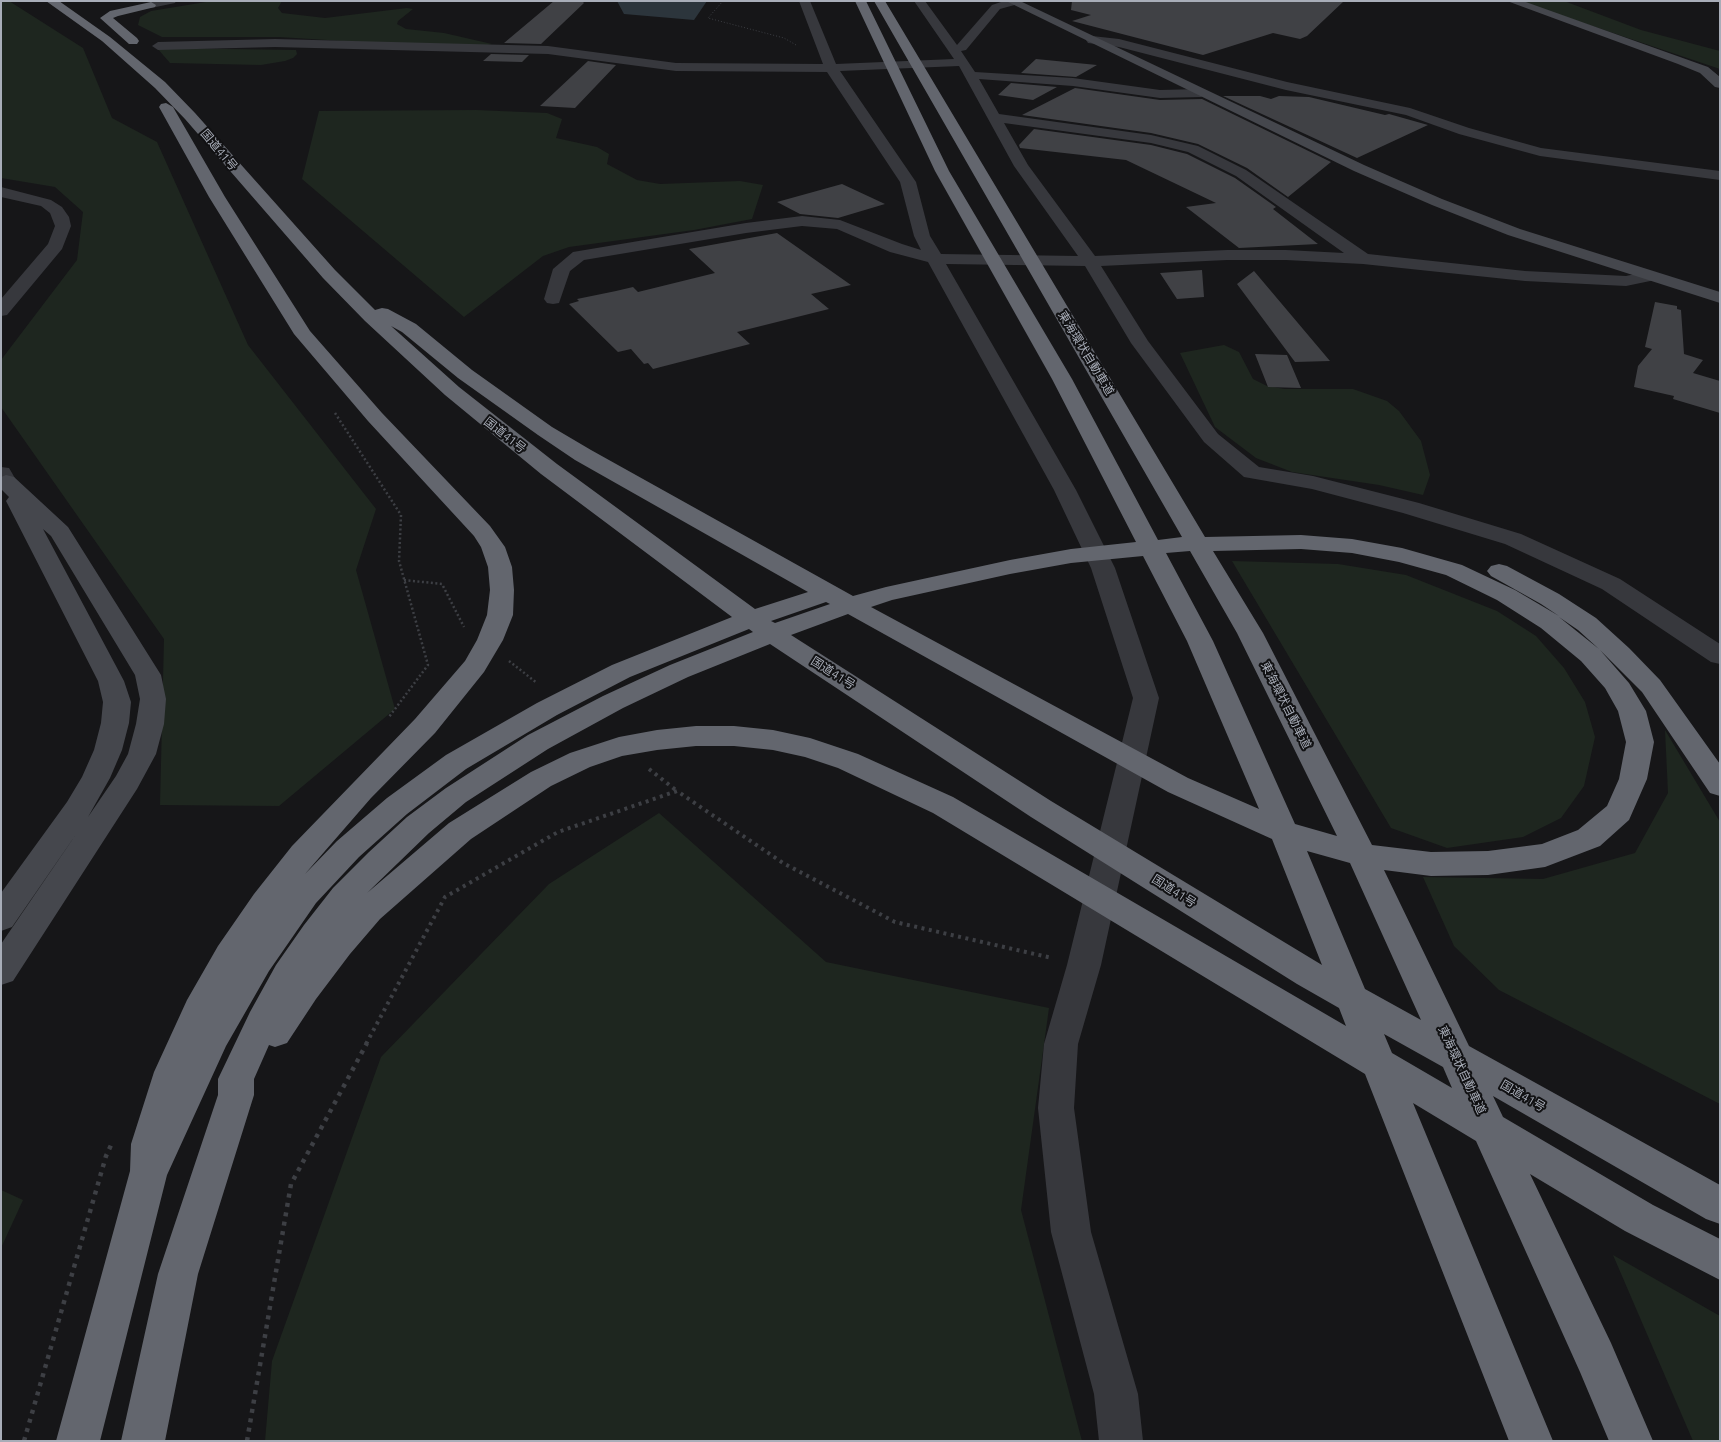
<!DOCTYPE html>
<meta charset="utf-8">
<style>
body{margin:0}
#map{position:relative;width:1721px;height:1442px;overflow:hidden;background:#161618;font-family:Ubuntu,sans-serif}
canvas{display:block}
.frame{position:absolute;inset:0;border:2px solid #a8adb8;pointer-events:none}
</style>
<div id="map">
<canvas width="1721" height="1442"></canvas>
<div class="frame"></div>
</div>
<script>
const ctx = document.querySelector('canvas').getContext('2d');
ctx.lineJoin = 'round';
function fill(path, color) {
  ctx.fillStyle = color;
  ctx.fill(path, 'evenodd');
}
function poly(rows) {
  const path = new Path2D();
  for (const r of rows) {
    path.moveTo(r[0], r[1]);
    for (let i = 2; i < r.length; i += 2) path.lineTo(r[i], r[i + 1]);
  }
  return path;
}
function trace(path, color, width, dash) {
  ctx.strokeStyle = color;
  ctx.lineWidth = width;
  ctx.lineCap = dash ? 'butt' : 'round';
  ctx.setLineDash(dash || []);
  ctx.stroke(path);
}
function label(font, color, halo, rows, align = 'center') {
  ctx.font = font + ' Ubuntu,"Noto Sans JP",sans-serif';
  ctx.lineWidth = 4;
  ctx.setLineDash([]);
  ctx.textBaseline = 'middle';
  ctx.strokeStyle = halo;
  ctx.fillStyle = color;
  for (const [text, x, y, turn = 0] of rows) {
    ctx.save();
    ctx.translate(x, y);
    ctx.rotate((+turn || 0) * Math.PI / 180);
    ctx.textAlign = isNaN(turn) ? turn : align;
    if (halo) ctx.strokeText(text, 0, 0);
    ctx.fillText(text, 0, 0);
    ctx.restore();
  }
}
const green = poly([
 [1,1,9,1,83,48,112,118,157,142,248,345,376,509,356,570,395,709,279,806,160,805,164,639,1,407,1,360,77,260,83,212,55,187,1,178],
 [212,1,282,1,278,8,282,13,325,18,407,8,413,9,398,21,397,24,406,29,444,33,492,44,470,49,279,37,162,37,138,25,140,17,151,11],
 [1518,1,1564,1,1641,30,1720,51,1720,69],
 [157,48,296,50,297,54,293,58,285,61,261,65,170,63],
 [476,110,547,113,562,119,556,138,597,147,609,154,607,164,637,180,660,184,740,181,763,185,752,219,694,230,569,247,543,256,464,317,302,179,319,111],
 [1224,345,1239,352,1253,379,1267,386,1285,389,1353,389,1387,401,1399,411,1421,441,1430,475,1423,495,1379,485,1292,472,1256,458,1215,427,1180,353],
 [1232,561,1338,564,1406,575,1497,611,1536,636,1564,668,1585,702,1595,737,1584,786,1561,818,1523,837,1447,848,1391,828],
 [1665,730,1720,822,1720,1104,1499,990,1454,946,1423,877,1543,879,1635,853,1668,793],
 [659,813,826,962,1049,1008,1021,1210,1082,1441,265,1441,272,1361,381,1057,549,884],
 [1,1190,23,1200,1,1248],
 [1613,1255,1720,1316,1720,1441,1693,1441]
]);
const water = poly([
 [617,1,707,1,694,20,624,14]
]);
const building = poly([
 [554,1,582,1,584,3,541,44,504,43],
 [1072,1,1344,1,1307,36,1300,39,1273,33,1203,55,1072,21,1091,15,1071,10],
 [491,54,529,55,522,62,483,61],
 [1036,59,1097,65,1076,77,1021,73],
 [588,61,616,65,575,108,540,106],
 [1011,83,1057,87,1033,100,998,95],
 [1075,88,1160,100,1202,99,1331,162,1288,197,1247,168,1198,144,1151,133,1022,115],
 [1223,96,1260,96,1271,99,1279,96,1309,97,1385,115,1389,114,1428,125,1357,158],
 [1034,129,1151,145,1187,154,1235,178,1276,207,1273,209,1318,244,1239,248,1186,207,1216,203,1126,160,1020,148,1019,145],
 [842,184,885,204,838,218,800,214,777,202],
 [777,233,851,285,811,294,829,309,737,332,750,344,653,369,648,363,644,364,631,349,618,352,569,304,579,301,577,299,616,291,633,287,638,292,715,273,689,249],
 [1202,270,1204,297,1177,299,1160,273],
 [1254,271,1330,361,1295,362,1237,284],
 [1655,302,1677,306,1677,309,1681,310,1684,354,1703,360,1693,373,1720,381,1720,413,1673,399,1674,396,1634,387,1638,366,1652,349,1645,347],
 [1255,354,1287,355,1301,388,1268,387]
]);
const pathFar3 = poly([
 [723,1,708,18,784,38,796,45]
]);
const pathFar2 = poly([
 [335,413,401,515,399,561,428,665,389,717],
 [404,580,442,584,464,627],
 [509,661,537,683]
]);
const pathFar1 = poly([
 [649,769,677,791],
 [366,1044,445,897,558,832,677,791,783,863,895,922,1052,958]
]);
const path = poly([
 [24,1441,106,1156,112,1143],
 [247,1441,291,1184,367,1043]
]);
const street = poly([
 [176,1,175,3,151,8,146,5,153,1,176,1],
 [799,1,810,1,836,64,954,59,914,1,925,1,957,45,992,5,1004,1,1019,1,1018,4,1000,9,966,50,961,51,975,72,1073,78,1160,90,1201,89,1208,93,1201,97,1160,98,1073,86,979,79,999,114,1151,135,1198,146,1246,170,1368,254,1525,271,1626,276,1649,271,1655,272,1658,276,1655,280,1626,286,1525,281,1363,264,1286,260,1227,260,1101,266,1148,341,1218,434,1259,467,1313,476,1419,503,1521,534,1620,579,1720,644,1720,664,1711,662,1602,589,1505,544,1403,513,1312,489,1244,477,1204,442,1131,343,1085,266,946,264,1076,490,1115,568,1159,698,1101,965,1078,1044,1074,1108,1091,1232,1138,1394,1143,1441,1099,1441,1094,1394,1051,1232,1038,1108,1044,1044,1067,965,1133,698,1091,568,1054,490,928,262,890,252,837,229,802,226,746,233,584,260,570,271,559,303,553,304,547,303,544,299,553,269,573,252,746,223,802,216,840,220,902,244,921,250,914,236,900,182,827,72,676,71,548,54,275,47,158,50,152,46,158,42,275,39,548,46,676,63,823,64,799,1],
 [959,66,1014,166,1078,256,941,254,930,236,916,182,840,71,959,66],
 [1004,123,1151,143,1188,152,1236,176,1344,253,1286,250,1227,250,1095,256,1028,165,1004,123],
 [1092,36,1119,39,1287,82,1410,108,1469,128,1541,148,1720,171,1720,180,1540,156,1459,134,1406,115,1286,90,1119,47,1088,43,1086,40,1088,37,1092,36],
 [1,187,51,200,62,207,69,217,71,226,62,249,7,315,1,316,1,299,48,244,55,226,50,213,41,206,1,197,1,187],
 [1,467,9,468,12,473,17,482,14,487,1,487,1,467]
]);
const secondary = poly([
 [1006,1,1020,1,1364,165,1442,199,1520,229,1720,292,1720,303,1508,235,1432,205,1354,171,1006,1],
 [1507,1,1523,1,1708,67,1720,77,1720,88,1715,87,1700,73,1678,64,1507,1],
 [6,475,14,477,68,527,161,675,166,699,164,724,156,754,137,789,13,981,1,985,1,944,79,830,12,927,1,931,1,893,67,802,82,777,94,750,101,723,103,702,98,681,6,501,9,497,1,489,1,477,6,475],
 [43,529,51,536,135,675,140,699,136,724,128,754,116,776,88,817,110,778,122,750,129,723,131,702,124,681,43,529]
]);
const highway = poly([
 [46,1,59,1,110,37,165,82,195,113,335,270,375,310,382,308,388,309,416,324,472,370,552,427,591,450,853,596,886,587,1010,560,1071,549,1136,542,1052,379,935,171,855,1,866,1,949,171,1072,379,1158,540,1182,537,874,1,885,1,1205,537,1301,535,1352,539,1402,548,1462,565,1515,590,1559,616,1541,604,1491,576,1487,571,1491,566,1499,564,1507,566,1559,594,1596,618,1629,648,1660,680,1720,764,1720,796,1710,793,1642,692,1600,650,1629,683,1646,711,1654,742,1647,779,1629,820,1600,846,1545,867,1488,875,1431,876,1384,870,1469,1046,1720,1185,1720,1224,1706,1219,1493,1096,1503,1117,1653,1205,1720,1239,1720,1280,1625,1231,1530,1174,1611,1343,1653,1441,1609,1441,1580,1372,1476,1141,1413,1103,1553,1441,1509,1441,1365,1074,933,813,838,768,805,757,773,750,734,746,696,746,657,750,622,756,590,767,551,786,471,839,380,919,350,954,316,999,287,1043,275,1047,269,1045,254,1079,254,1095,198,1274,165,1441,121,1441,158,1274,218,1095,218,1079,250,1012,276,965,304,925,333,888,369,852,407,817,446,788,528,735,603,696,670,665,753,632,749,629,630,677,557,715,466,769,407,814,359,857,316,903,269,971,226,1046,167,1175,100,1441,56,1441,130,1171,131,1144,154,1072,187,1000,218,946,254,894,292,846,415,719,465,661,477,640,487,615,490,590,488,567,481,547,474,536,368,421,294,334,209,197,159,107,161,104,166,103,173,107,225,197,310,331,382,413,490,526,505,547,512,567,514,590,513,615,503,640,484,672,435,733,371,798,305,874,337,841,387,798,446,755,537,703,612,665,732,617,541,474,445,395,365,321,323,278,185,119,155,88,102,41,46,1],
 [391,326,402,332,458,378,538,435,575,460,808,592,755,609,557,464,459,387,391,326],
 [1301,549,1352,553,1399,562,1446,575,1497,600,1541,628,1581,661,1605,688,1618,711,1626,742,1619,779,1607,806,1578,830,1542,844,1488,851,1431,852,1372,845,1263,633,1213,551,1301,549],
 [1190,551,1237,633,1337,836,1295,824,1213,641,1166,553,1190,551],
 [1143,556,1187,641,1259,809,1188,778,871,607,892,600,1010,574,1071,563,1143,556],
 [826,602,830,604,775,623,771,621,826,602],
 [848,614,1168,792,1272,839,1322,965,1051,801,791,635,848,614],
 [1559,617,1578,630,1599,649,1559,617],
 [770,644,1031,817,1297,984,1339,1008,1346,1026,953,797,858,754,810,738,773,730,734,726,696,726,657,730,619,737,570,753,531,772,449,823,367,893,429,833,466,802,548,749,623,708,688,677,770,644],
 [1307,851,1350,863,1421,1020,1365,989,1307,851],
 [1384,1034,1443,1067,1452,1088,1392,1053,1384,1034],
 [151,2,156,5,155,7,118,16,113,18,137,38,139,41,137,44,129,44,100,18,110,11,151,2]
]);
const streetNames = [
 ["国道41号",219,150,50],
 ["東海環状自動車道",1086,353,59],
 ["国道41号",505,435,38],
 ["国道41号",833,673,32],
 ["東海環状自動車道",1286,705,63],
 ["国道41号",1174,891,32],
 ["東海環状自動車道",1462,1070,65],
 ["国道41号",1523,1096,30]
];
fill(green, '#1e261f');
fill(water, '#2c353c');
fill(building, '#404145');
trace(pathFar3, '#3d3f44', 1, [1, 2]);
trace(pathFar2, '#3d3f44', 2.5, [2, 2.5]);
trace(pathFar1, '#3d3f44', 4, [3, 4.5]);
trace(path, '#3d3f44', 4.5, [4, 5.5]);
fill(street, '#37383d');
fill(secondary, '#45474d');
fill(highway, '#63666e');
label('12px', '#a8adb8', '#111113', streetNames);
</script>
